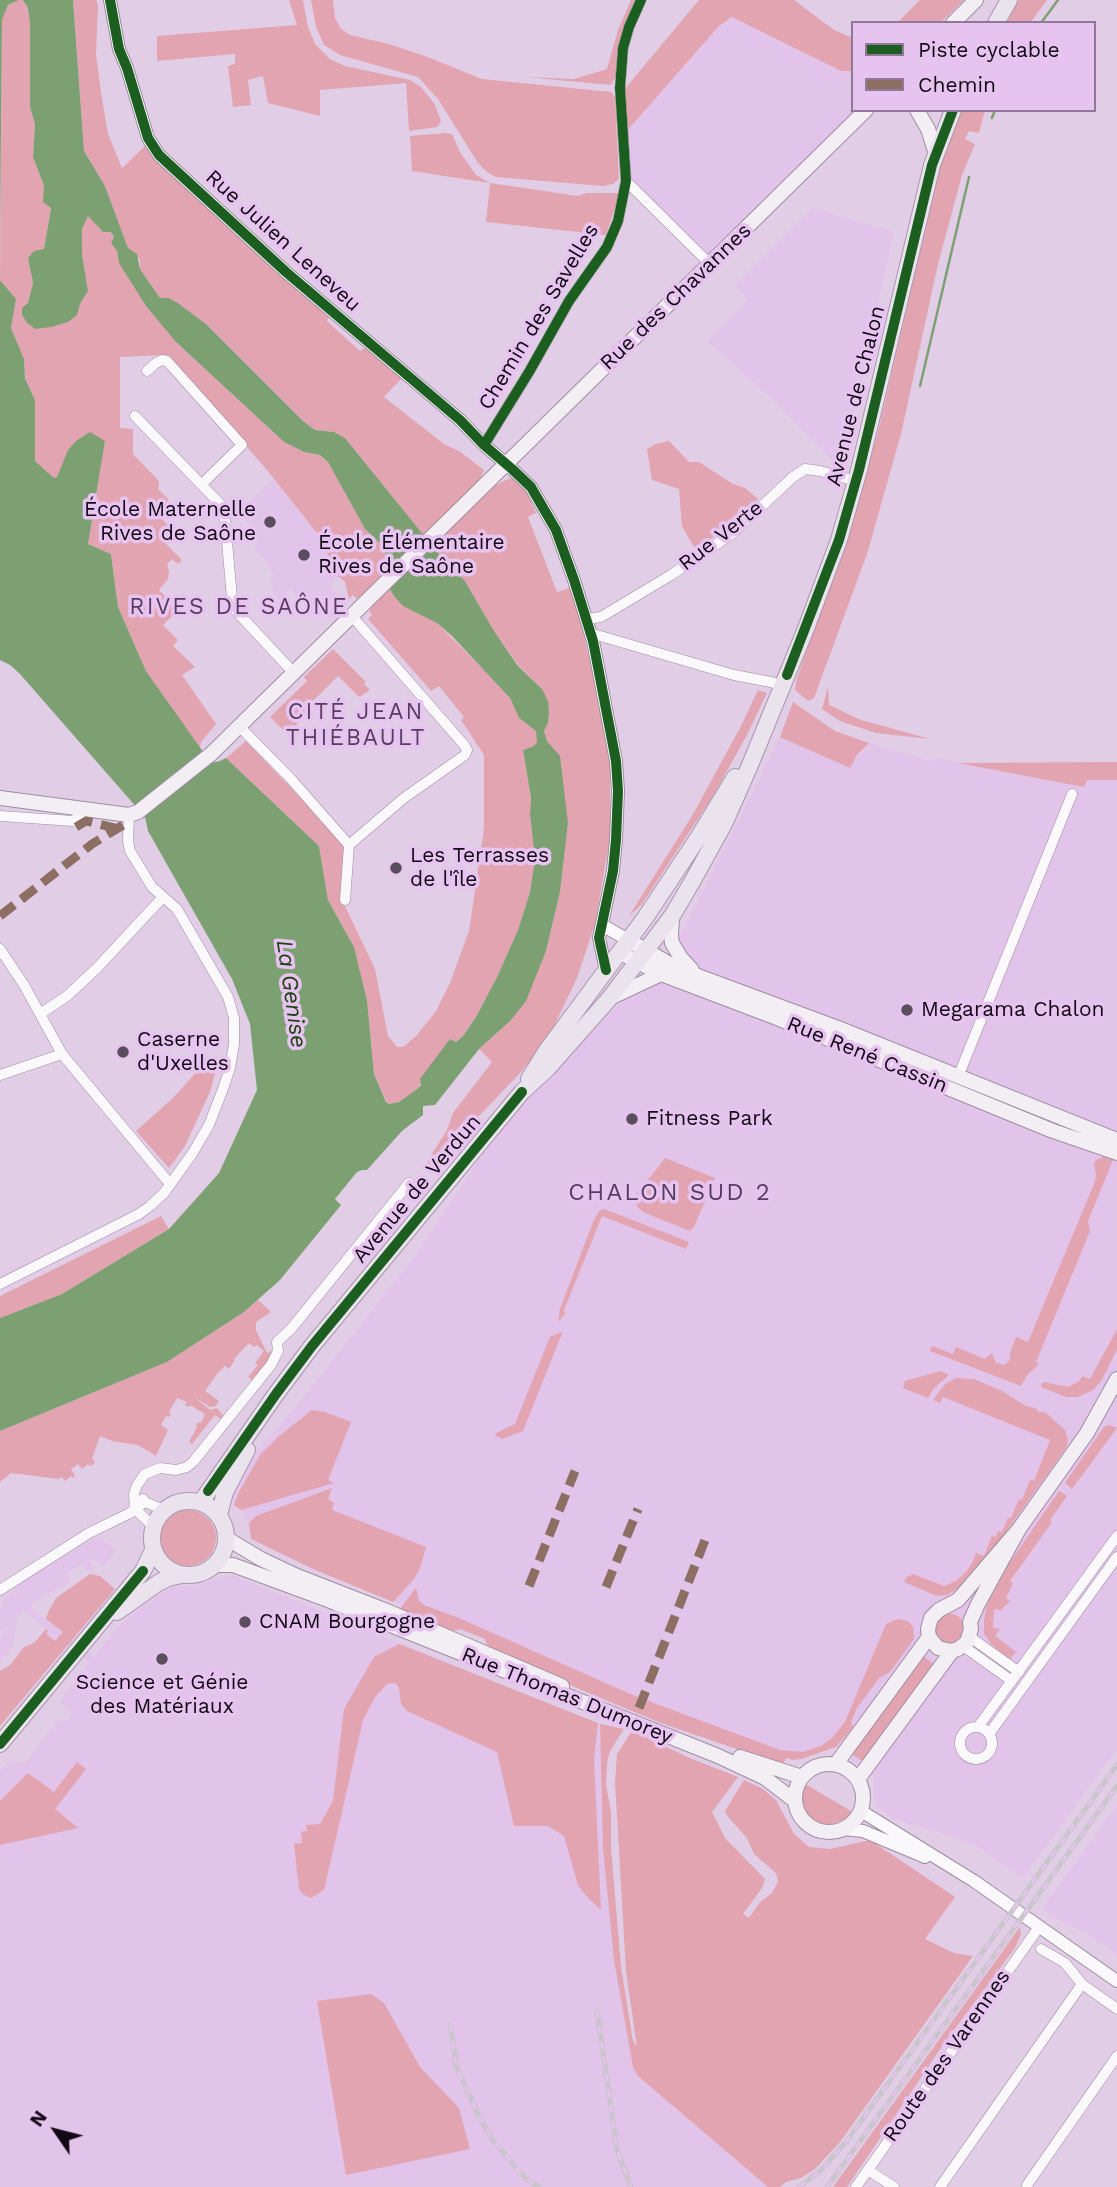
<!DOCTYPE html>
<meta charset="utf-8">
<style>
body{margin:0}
#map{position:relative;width:1117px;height:2187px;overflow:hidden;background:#e1cee6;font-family:"Work Sans",sans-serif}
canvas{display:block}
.legend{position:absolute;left:851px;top:21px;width:245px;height:91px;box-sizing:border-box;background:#e7c4f0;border:2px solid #927898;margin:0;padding:9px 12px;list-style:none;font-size:21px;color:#120715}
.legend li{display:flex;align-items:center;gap:14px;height:35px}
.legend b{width:35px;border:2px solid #927898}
.north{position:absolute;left:21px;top:2096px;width:70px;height:70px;-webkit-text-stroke:5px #e7c4f0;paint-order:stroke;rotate:305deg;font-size:19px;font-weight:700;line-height:28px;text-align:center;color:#120715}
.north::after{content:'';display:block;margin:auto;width:24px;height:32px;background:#120715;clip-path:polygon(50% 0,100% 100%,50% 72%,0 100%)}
</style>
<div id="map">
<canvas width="1117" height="2187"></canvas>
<ul class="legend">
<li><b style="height:9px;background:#1b5e20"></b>Piste cyclable</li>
<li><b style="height:9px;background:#8d6e63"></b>Chemin</li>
</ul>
<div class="north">N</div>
</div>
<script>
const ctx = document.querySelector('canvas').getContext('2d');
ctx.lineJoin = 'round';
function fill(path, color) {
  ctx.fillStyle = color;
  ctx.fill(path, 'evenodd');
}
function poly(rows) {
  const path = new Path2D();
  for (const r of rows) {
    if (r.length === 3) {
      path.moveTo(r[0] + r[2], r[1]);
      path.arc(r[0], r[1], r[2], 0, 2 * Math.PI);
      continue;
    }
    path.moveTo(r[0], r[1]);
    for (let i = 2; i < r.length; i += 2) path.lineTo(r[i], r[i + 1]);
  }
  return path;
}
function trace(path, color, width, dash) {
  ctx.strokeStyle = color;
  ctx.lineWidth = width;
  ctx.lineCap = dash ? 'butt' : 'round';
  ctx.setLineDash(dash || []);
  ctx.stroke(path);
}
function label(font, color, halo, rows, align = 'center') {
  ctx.font = font + ' "Work Sans",sans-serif';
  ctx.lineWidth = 7;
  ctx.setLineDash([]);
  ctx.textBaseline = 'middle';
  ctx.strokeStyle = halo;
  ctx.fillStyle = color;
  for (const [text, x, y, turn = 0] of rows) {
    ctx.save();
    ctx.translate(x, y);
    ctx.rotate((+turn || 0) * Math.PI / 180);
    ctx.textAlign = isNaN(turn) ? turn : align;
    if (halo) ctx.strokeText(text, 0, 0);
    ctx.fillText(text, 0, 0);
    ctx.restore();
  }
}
const built = poly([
 [732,17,841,71,853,71,853,110,861,110,709,260,630,180,625,133,719,26],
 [812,208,894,232,841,469,771,398,707,341,748,300,735,285],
 [273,478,320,537,338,576,329,586,340,598,319,618,291,589,280,599,271,590,274,586,269,580,274,574,268,568,270,565,253,547,259,541,253,536,257,531,240,516,240,511],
 [780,737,849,768,869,743,927,760,933,761,936,758,1084,787,1087,780,1117,780,1117,1749,1023,1878,976,1846,936,1831,899,1821,878,1808,874,1799,874,1776,836,1747,793,1760,313,1569,251,1539,249,1523,241,1510,234,1505,230,1498,250,1459,303,1398,414,1257,505,1121,631,992,653,983,690,917],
 [98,1536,117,1550,104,1567,92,1559,89,1560,93,1569,88,1572,82,1564,65,1574,70,1578,67,1584,31,1604,32,1609,94,1657,118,1627,138,1609,172,1587,196,1585,232,1575,600,1724,603,1849,614,1960,635,2072,768,2187,0,2187,0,1771,9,1760,25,1763,58,1720,66,1721,68,1718,72,1713,59,1702,90,1662,59,1637,55,1642,45,1634,48,1630,23,1611,17,1621,11,1652,1,1659,0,1664,0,1638,2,1638,3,1631,0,1630,0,1609,5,1599,22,1582],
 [1117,1805,1117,1955,1083,1931,1065,1924,1042,1909]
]);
const green = poly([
 [19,0,23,0,28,8,30,24,30,107,35,124,33,157,44,186,44,202,51,207,44,250,28,258,33,283,28,303,22,315,27,323,35,329,77,315,80,304,88,291,82,254,82,229,88,215,103,232,111,232,114,237,111,243,117,251,120,263,176,342,284,442,304,452,320,455,328,462,365,529,384,547,386,558,383,576,357,599,353,595,349,599,345,582,338,576,320,537,267,470,167,355,120,357,120,428,133,429,133,454,159,481,158,489,169,500,156,513,173,530,163,541,182,560,178,564,172,559,167,564,169,571,168,579,159,590,178,610,163,625,178,640,173,646,195,667,182,675,216,724,201,742,200,748,203,752,146,671,118,607,111,554,88,544,105,441,58,477,54,478,35,461,35,400,25,377,24,359,11,328,16,299,0,280,2,20,8,5],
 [73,0,96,0,98,5,96,55,101,92,108,134,122,168,145,146,331,314,327,321,360,351,365,348,373,352,403,377,384,397,444,444,459,451,484,470,480,479,490,488,512,477,527,492,536,513,528,517,557,592,573,587,598,698,610,761,610,838,595,924,577,978,553,1028,541,1047,522,1071,432,1165,426,1166,430,1157,447,1130,453,1113,492,1062,479,1049,510,1021,546,951,560,892,568,823,550,744,547,741,544,731,548,723,549,712,542,689,519,666,494,631,465,581,443,559,345,438,334,432,315,430,303,421,206,324,178,303,169,298,160,298,140,269,140,260,128,248,105,186,84,151],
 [289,0,303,0,308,27,315,44,330,59,345,66,410,80,421,87,434,103,441,121,437,127,409,131,406,83,320,90,320,116,268,103,263,76,248,80,251,105,233,107,228,66,235,64,235,54,157,61,157,36,297,25],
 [311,0,333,0,335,18,341,29,350,35,389,44,425,56,482,79,611,92,615,97,619,179,613,184,603,186,496,177,487,172,478,163,438,99,418,77,340,55,324,45,316,27],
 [631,0,637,0,621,36,616,76,611,85,525,77,574,79,607,69,618,30],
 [699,0,794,0,834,30,853,38,853,71,841,71,732,17,719,26,625,133,623,91],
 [920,0,964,0,940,23,897,23],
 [1019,0,1047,0,1030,23,1005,23],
 [962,110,985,110,979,133,969,131,965,139,975,144,962,175,938,264,901,434,867,554,814,698,808,701,795,690,796,681,852,521,878,432,943,153],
 [445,133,452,134,460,152,476,175,490,183,578,196,586,193,620,193,606,235,486,222,490,183,412,171,410,136],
 [669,441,689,462,699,462,733,484,745,488,758,499,733,524,695,549,682,526,679,489,652,480,647,449,656,444],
 [388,586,421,614,437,623,488,674,510,698,519,718,536,731,538,742,534,746,523,750,531,798,530,814,535,859,530,892,518,930,498,975,476,1017,463,1036,456,1042,451,1039,417,1089,399,1102,389,1104,386,1101,374,1074,367,1000,354,947,328,900,319,846,226,758,246,741,335,834,343,845,346,854,343,902,375,969,388,1036,397,1047,403,1047,416,1036,436,1011,450,983,469,931,484,829,484,755,461,720,464,717,439,686,431,691,368,619,372,615,369,611],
 [333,649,366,682,364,684,370,690,359,697,338,676,309,705,312,709,287,734,270,717,307,681,304,677],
 [828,687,829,705,861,720,930,739,876,733,840,721,822,709],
 [758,690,767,693,747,735,713,796,642,904,629,916,692,816,741,726],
 [793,702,835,731,869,743,857,755,850,768,780,737],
 [1117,762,1117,780,1087,780,1084,787,958,763],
 [209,1058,217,1066,210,1092,185,1146,169,1168,136,1131,173,1098],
 [1103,1157,1113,1160,1088,1221,1090,1231,1036,1362,1039,1364,1027,1375,1021,1386,930,1351,932,1346,953,1354,956,1347,985,1359,992,1353,996,1363,1004,1365,1010,1360,1010,1353,1016,1337,1028,1342,1094,1184,1096,1175,1094,1164,1096,1160],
 [665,1158,715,1178,694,1227,690,1231,645,1213,638,1208,635,1200,636,1195],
 [604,1209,689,1242,686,1249,602,1216,564,1310,565,1314,558,1322,560,1309,593,1222,599,1211],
 [161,1216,169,1229,62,1294,0,1318,0,1296],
 [258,1300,271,1312,256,1322,256,1330,267,1353,275,1350,275,1355,255,1382,248,1377,258,1365,255,1363,264,1351,257,1345,254,1347,249,1343,234,1359,235,1360,229,1369,225,1366,217,1374,205,1391,219,1401,216,1406,210,1407,194,1397,210,1410,217,1408,225,1418,223,1421,215,1415,192,1444,189,1442,197,1427,196,1426,198,1422,201,1423,205,1414,190,1405,189,1407,185,1405,187,1402,177,1398,169,1412,171,1414,169,1417,166,1416,161,1425,168,1430,156,1456,138,1445,112,1441,100,1436,92,1459,95,1461,94,1464,90,1466,88,1464,82,1469,78,1464,71,1469,75,1476,73,1478,71,1476,65,1481,62,1477,58,1479,11,1473,0,1482,0,1431,167,1362,244,1312],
 [1117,1329,1117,1349,1102,1380,1093,1390,1078,1397,1066,1397,1041,1387,1041,1385,1044,1382,1068,1387,1078,1382,1083,1376,1090,1379],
 [563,1331,523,1431,502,1439,494,1434,515,1424,550,1337],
 [941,1371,949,1375,935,1387,928,1398,903,1388,905,1381],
 [956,1378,974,1379,1002,1391,1024,1405,1037,1409,1038,1412,1045,1412,1065,1430,1068,1441,1066,1448,991,1553,960,1587,947,1595,937,1596,904,1582,907,1577,913,1574,944,1586,956,1581,966,1572,972,1563,976,1553,984,1556,992,1536,996,1537,998,1531,1002,1532,1008,1518,1011,1518,1019,1499,1022,1500,1030,1480,1034,1481,1050,1440,943,1397,940,1403,933,1400,945,1384],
 [312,1410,325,1412,351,1422,328,1480,334,1483,241,1510,234,1505,239,1492,260,1455,278,1437],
 [1109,1425,1117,1428,1072,1489,1065,1483,1104,1427],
 [332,1488,328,1499,334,1503,332,1510,426,1547,420,1568,414,1579,393,1602,313,1569,251,1539,249,1523,256,1516],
 [1059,1491,1067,1496,1050,1520,1052,1522,1010,1581,1013,1583,1006,1598,1010,1601,1001,1610,994,1609,993,1628,1000,1629,995,1636,1016,1652,1010,1659,992,1645,984,1634,984,1620,987,1605,1008,1565],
 [188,1538,28],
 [90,1574,100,1576,115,1589,0,1726,0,1671,10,1665,24,1647,34,1643,46,1629,48,1631,46,1634,55,1641,63,1632,46,1619,48,1612,56,1598],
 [416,1588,419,1601,424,1605,461,1619,635,1696,780,1750,803,1752,821,1746,832,1738,845,1722,886,1624,898,1619,908,1621,913,1627,914,1639,890,1672,879,1678,857,1708,851,1722,853,1727,836,1747,801,1759,793,1760,786,1758,783,1765,661,1723,586,1692,488,1648,485,1639,460,1629,449,1632,399,1610],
 [950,1629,15],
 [399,1644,598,1723,594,1759,601,1910,587,1897,578,1885,564,1836,548,1826,514,1826,497,1752,407,1711,401,1704,399,1688,395,1683,387,1684,375,1697,363,1720,324,1890,311,1898,304,1895,299,1889,294,1844,302,1843,301,1832,307,1831,306,1825,320,1824,333,1801,344,1709,374,1657],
 [920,1654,935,1665,864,1762,850,1753],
 [600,1724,624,1729,610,1751,607,1763,606,1785,611,1812,611,1847,621,1967,633,2041,637,2047,626,1972,615,1782,617,1754,632,1731,692,1759,738,1777,712,1812,725,1838,765,1879,762,1888,743,1914,749,1918,760,1902,772,1893,778,1882,776,1873,754,1854,747,1838,728,1817,725,1811,744,1780,763,1789,776,1800,794,1834,809,1847,830,1849,870,1840,955,1897,925,1939,954,1953,973,1956,840,2142,815,2169,801,2178,786,2182,780,2187,768,2187,638,2076,633,2067,614,1960,603,1849],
 [77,1762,86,1769,55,1809,78,1828,0,1845,0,1801,28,1773,54,1792],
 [802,1782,851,1811,847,1819,829,1825,817,1824,806,1818,799,1809,798,1796],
 [1020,1927,1021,1934,1015,1948,943,2045,847,2187,833,2187],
 [371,1994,384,2003,420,2067,459,2108,470,2149,346,2175,317,2001]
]);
const water = poly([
 [0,0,19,0,8,5,2,20,0,239],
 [23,0,73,0,84,151,105,186,128,248,137,254,140,269,160,298,169,298,178,303,206,324,303,421,315,430,334,432,345,438,443,559,465,581,494,631,518,666,542,689,548,701,549,712,548,723,544,731,547,741,560,756,568,823,560,892,546,951,526,1001,510,1021,479,1049,435,1105,423,1106,423,1115,402,1131,367,1170,362,1170,357,1172,335,1199,341,1205,280,1280,244,1312,167,1362,0,1431,0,1318,62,1294,169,1229,219,1173,257,1090,250,1024,232,979,148,831,145,817,20,674,10,665,0,660,0,280,16,299,11,328,24,359,25,378,35,400,35,461,54,478,57,477,68,450,76,441,90,432,105,441,88,544,111,554,118,607,146,671,211,763,220,761,226,758,319,846,328,900,354,947,367,1000,374,1074,386,1102,389,1104,399,1102,417,1089,421,1085,420,1079,450,1039,456,1042,463,1036,476,1017,498,975,518,930,530,892,535,859,530,814,531,798,523,750,534,746,537,742,536,731,519,718,510,698,452,636,437,623,403,606,394,596,383,576,386,558,384,547,365,529,328,462,320,455,304,452,284,442,176,342,146,306,119,263,117,251,111,243,114,237,111,232,103,232,88,216,82,229,82,254,88,291,80,304,77,315,68,322,51,327,35,329,27,323,22,315,22,308,28,303,33,283,28,258,34,251,44,249,51,208,43,202,44,186,33,157,35,124,30,107,30,24,28,8]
]);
const stream = poly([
 [1041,23,1058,0],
 [992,118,995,110],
 [920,386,969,177]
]);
const minor = poly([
 [626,181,710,264],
 [147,371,156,363,162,360,167,361,242,445,202,484],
 [135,416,224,508,232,598,236,611,293,672],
 [484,445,529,372,569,301,607,247,618,221,626,181,620,88,623,48,629,27,641,0],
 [587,619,601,617,671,575,733,533,793,477,805,469,820,471,856,481],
 [590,633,734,675,771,682,783,686],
 [239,726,291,779,349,845,345,900],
 [0,816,73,821,79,817,83,809],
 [349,845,404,798,465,755,467,750,465,746,351,615],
 [0,949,24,985,62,1054,170,1184],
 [40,1014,67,996,97,968,163,897],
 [0,1075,62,1054],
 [958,1077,1072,794],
 [0,1284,139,1214,150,1206,164,1193,192,1154,209,1125,223,1089,230,1068,234,1044,234,1018,228,997,177,909,152,887,130,851,128,841,129,815],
 [143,1499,145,1502,164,1510],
 [145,1502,135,1509,153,1526],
 [0,1590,89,1533,130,1513,135,1509,134,1494,137,1485,145,1474,160,1468,176,1470,187,1467,193,1462,271,1365,278,1351,277,1342,291,1329,409,1183],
 [970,1637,1019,1672],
 [963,1646,1012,1681],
 [976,1743,16],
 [978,1727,1117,1536],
 [989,1734,1117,1557],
 [1041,1949,1065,1963,1082,1984,1117,2009],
 [868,2170,894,2187],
 [1027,2185,1117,2056],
 [856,2187,1039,1927],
 [940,2187,1082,1984]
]);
const tertiary = poly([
 [110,0,119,49,127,68,148,138,159,155,286,272,460,420,484,445,512,469,531,487,556,530,574,580,593,641,616,761,618,791,616,840,613,871,599,938,606,970],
 [602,925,628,940],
 [861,1811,974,1881,1117,1981],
 [844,1829,863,1831,925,1857]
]);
const secondary = poly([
 [953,23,976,0],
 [917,110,928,129,936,154],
 [0,798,129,815,138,812,211,754,866,110],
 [672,916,671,936,672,943,681,958,692,970],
 [628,940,670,964,698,976,838,1028,1117,1140],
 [619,952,661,974,777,1018,1053,1131,1117,1153],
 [610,998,661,974],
 [1019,1529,978,1604,970,1622,971,1629,967,1642,958,1649,952,1651,938,1648,929,1637,928,1629,931,1618,939,1610,958,1600,1019,1529,1087,1433,1117,1379],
 [226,1538,261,1559,297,1576,387,1611,562,1686],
 [215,1565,233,1565,328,1600,718,1756,765,1778,795,1801],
 [740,1757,802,1777],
 [829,1798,34],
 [836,1764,929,1637],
 [858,1779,952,1651]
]);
const primary = poly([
 [996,23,1009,0],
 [529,1079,547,1050,645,918,698,838,735,777],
 [189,1538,37],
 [201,1502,276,1394,312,1346,522,1092,548,1068,609,999,672,916,692,882,724,824,750,765,805,631,839,540,859,470,932,165,953,110],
 [219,1515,225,1492,247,1450],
 [117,1612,158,1583,168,1578,182,1575],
 [0,1744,143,1571,153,1550]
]);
const rail = poly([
 [597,2010,617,2150,631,2187],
 [450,2025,457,2068,479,2116,492,2139,526,2179,539,2187],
 [799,2187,820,2171,846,2142,1117,1765],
 [827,2187,1117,1786]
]);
const quiet = poly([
 [76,827,86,821,115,828],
 [0,916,92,844,128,822],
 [529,1586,575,1471],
 [606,1587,638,1509],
 [639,1708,707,1535]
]);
const cycleway = poly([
 [110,0,119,49,127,68,148,138,159,155,286,272,460,420,484,445,512,469,531,487,556,530,574,580,593,641,616,761,618,791,616,840,613,871,599,938,606,970],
 [484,445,529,372,569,301,607,247,618,221,626,181,620,88,623,48,629,27,641,0],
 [787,675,839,540,859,470,932,165,953,110],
 [208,1491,276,1394,312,1346,522,1092],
 [0,1744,143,1571]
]);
const markers = [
 [270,522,7,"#5a4d5e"],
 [304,555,7,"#5a4d5e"],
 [396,868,7,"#5a4d5e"],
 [907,1010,7,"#5a4d5e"],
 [123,1052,7,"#5a4d5e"],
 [632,1119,7,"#5a4d5e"],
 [245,1622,7,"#5a4d5e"],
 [162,1659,7,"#5a4d5e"]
];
const streetNames = [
 ["Rue Julien Leneveu",283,241,42],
 ["Rue des Chavannes",676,297,-44],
 ["Chemin des Savelles",539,317,-59],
 ["Avenue de Chalon",856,396,-76],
 ["Rue Verte",721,536,-38],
 ["Rue René Cassin",867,1055,22],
 ["Avenue de Verdun",417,1189,-50],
 ["Rue Thomas Dumorey",567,1696,22],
 ["Route des Varennes",947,2056,-55]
];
const poiNames = [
 ["École Maternelle",256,510,"right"],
 ["Rives de Saône",256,534,"right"],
 ["École Élémentaire",318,543],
 ["Rives de Saône",318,567],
 ["Les Terrasses",410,856],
 ["de l'île",410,880],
 ["Megarama Chalon",921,1010],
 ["Caserne",137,1040],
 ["d'Uxelles",137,1064],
 ["Fitness Park",646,1119],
 ["CNAM Bourgogne",259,1622],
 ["Science et Génie",162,1683,"center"],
 ["des Matériaux",162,1707,"center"]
];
const neighbourhoodNames = [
 ["RIVES DE SAÔNE",239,607],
 ["CITÉ JEAN",356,712],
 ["THIÉBAULT",356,738]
];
const waterNames = [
 ["La Genise",291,994,82]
];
const quarterNames = [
 ["CHALON SUD 2",670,1193]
];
fill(built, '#e2c3e9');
fill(green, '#e2a4b0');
fill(water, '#7da073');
trace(stream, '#7da073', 2.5);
trace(minor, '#9c8da0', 11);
trace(tertiary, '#9c8da0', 14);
trace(secondary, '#9c8da0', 16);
trace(primary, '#a896ad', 18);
trace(minor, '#faf8fb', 10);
trace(tertiary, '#faf8fb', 12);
trace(secondary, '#f3edf4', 14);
trace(primary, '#eae2ed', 16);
trace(rail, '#cac5cc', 5);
trace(rail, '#e7c4f0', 2.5, [8]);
trace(quiet, '#8d6e63', 9, [18, 9]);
trace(cycleway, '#1b5e20', 10);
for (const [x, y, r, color] of markers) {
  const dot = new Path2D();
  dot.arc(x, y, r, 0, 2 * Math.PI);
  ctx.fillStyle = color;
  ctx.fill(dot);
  trace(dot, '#e7c4f0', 2.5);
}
label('21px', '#120715', '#e7c4f0', streetNames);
label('21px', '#120715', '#e7c4f0', poiNames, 'left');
ctx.letterSpacing = '2px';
label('23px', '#583b60', '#e7c4f0', neighbourhoodNames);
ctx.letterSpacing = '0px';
label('italic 23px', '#1c430f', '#e7c4f0', waterNames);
ctx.letterSpacing = '2px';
label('24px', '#583b60', '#e7c4f0', quarterNames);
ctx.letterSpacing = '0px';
</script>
